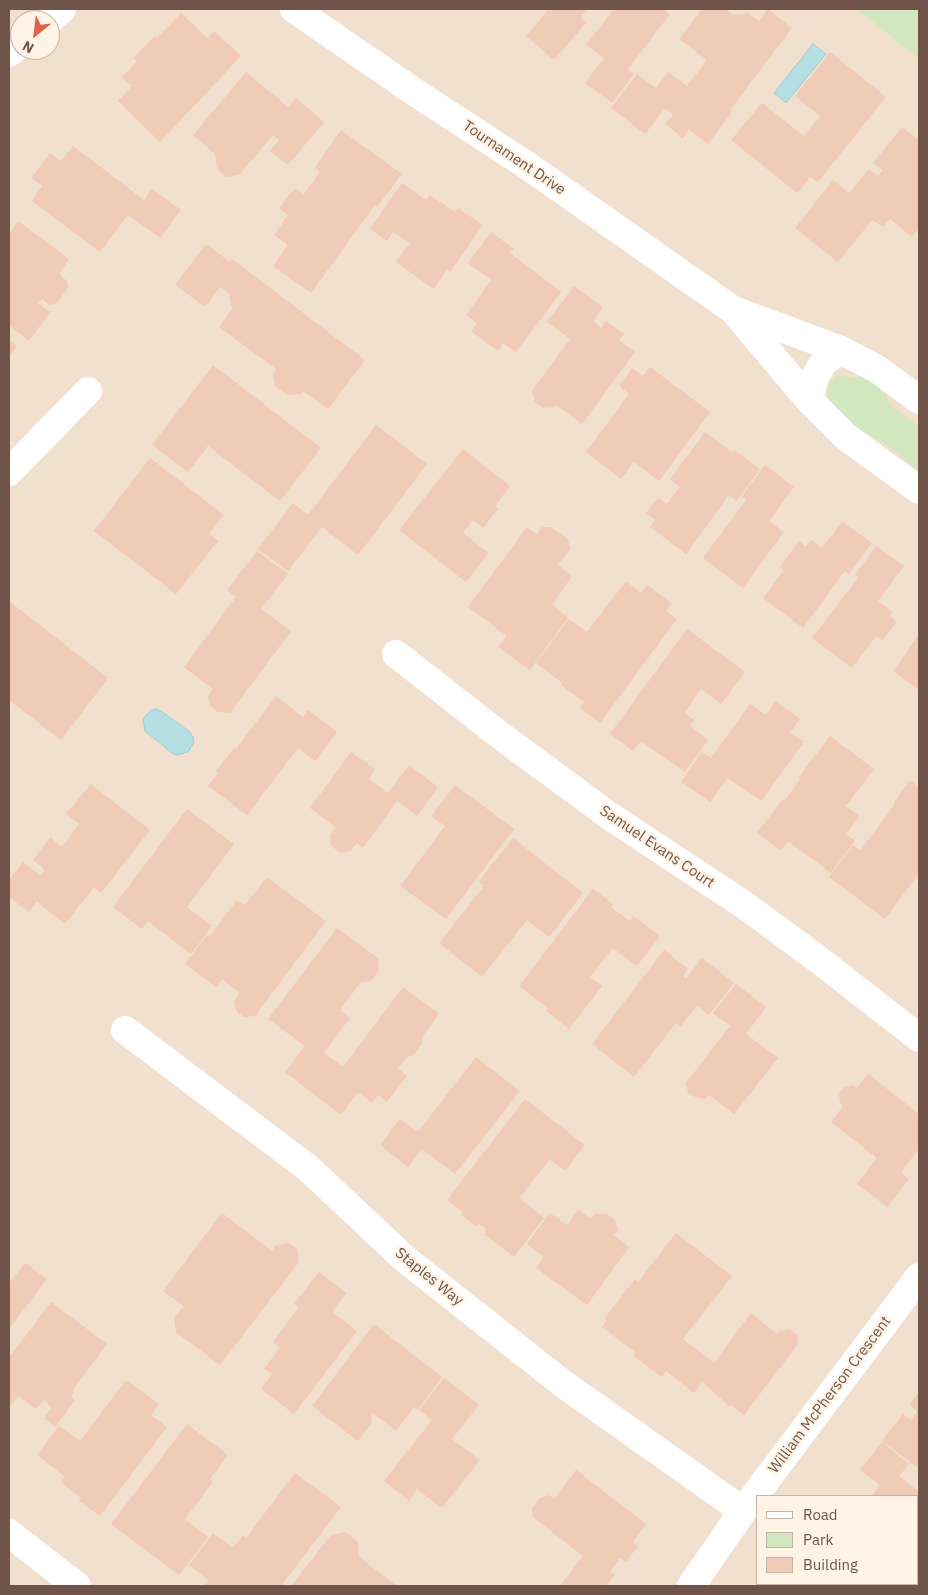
<!DOCTYPE html>
<style>
body{margin:0}
#map{position:relative;width:928px;height:1595px;overflow:hidden;background:#fbefe0;font-family:"IBM Plex Sans",sans-serif}
canvas{display:block}
.frame{position:absolute;inset:0;border:10px solid #705449;pointer-events:none}
.legend{position:absolute;left:756px;top:1495px;width:162px;height:90px;box-sizing:border-box;background:#fef3e5;border:1px solid #c5b3a7;margin:0;padding:6px 9px;list-style:none;font-size:15px;color:#705449}
.legend li{display:flex;align-items:center;gap:10px;height:25px}
.legend b{width:25px;border:1px solid #c5b3a7}
.north{position:absolute;left:10px;top:10px;width:50px;height:50px;box-sizing:border-box;background:#fef3e5;border:1px solid #c5b3a7;border-radius:50%;rotate:209deg;font-size:14px;font-weight:700;line-height:20px;text-align:center;color:#705449}
.north::after{content:'';display:block;margin:auto;width:18px;height:22px;background:#e16249;clip-path:polygon(50% 0,100% 100%,50% 72%,0 100%)}
</style>
<div id="map">
<canvas width="928" height="1595"></canvas>
<div class="frame"></div>
<ul class="legend">
<li><b style="height:6px;background:#fff"></b>Road</li>
<li><b style="height:14px;background:#d2e7bf"></b>Park</li>
<li><b style="height:14px;background:#efcbb8"></b>Building</li>
</ul>
<div class="north">N</div>
</div>
<script>
const ctx = document.querySelector('canvas').getContext('2d');
ctx.lineJoin = 'round';
function fill(path, color) {
  ctx.fillStyle = color;
  ctx.fill(path, 'evenodd');
}
function poly(rows) {
  const path = new Path2D();
  for (const r of rows) {
    path.moveTo(r[0], r[1]);
    for (let i = 2; i < r.length; i += 2) path.lineTo(r[i], r[i + 1]);
  }
  return path;
}
function trace(path, color, width, dash) {
  ctx.strokeStyle = color;
  ctx.lineWidth = width;
  ctx.lineCap = dash ? 'butt' : 'round';
  ctx.setLineDash(dash || []);
  ctx.stroke(path);
}
function label(font, color, halo, rows, align = 'center') {
  ctx.font = font + ' "IBM Plex Sans",sans-serif';
  ctx.lineWidth = 5;
  ctx.setLineDash([]);
  ctx.textBaseline = 'middle';
  ctx.strokeStyle = halo;
  ctx.fillStyle = color;
  for (const [text, x, y, turn = 0] of rows) {
    ctx.save();
    ctx.translate(x, y);
    ctx.rotate((+turn || 0) * Math.PI / 180);
    ctx.textAlign = isNaN(turn) ? turn : align;
    if (halo) ctx.strokeText(text, 0, 0);
    ctx.fillText(text, 0, 0);
    ctx.restore();
  }
}
const residential = poly([
 [9,9,919,9,919,1586,9,1586],
 [20,20,50,20,50,50,20,50],
 [757,1496,917,1496,917,1584,757,1584]
]);
const green = poly([
 [857,9,919,9,919,59],
 [836,376,863,377,874,380,881,385,889,402,894,408,919,427,919,471,883,442,839,419,828,400,827,391,830,382]
]);
const water = poly([
 [813,44,826,54,786,103,774,93,813,44],
 [157,709,162,712,189,731,193,737,194,742,188,752,177,755,172,753,145,731,143,720,147,714,151,710,157,709]
]);
const building = poly([
 [549,9,587,9,580,17,586,23,554,60,526,36],
 [614,9,667,9,665,11,670,14,628,69,634,74,612,103,585,83,604,58,586,45],
 [702,9,725,9,733,15,749,13,759,21,768,9,792,28,730,110,732,112,708,144,689,129,683,138,665,124,673,115,665,108,645,134,611,108,637,74,656,88,668,72,687,86,707,60,679,39],
 [181,13,207,38,214,31,241,56,160,142,118,101,132,86,122,77,137,61,133,58,155,36,157,38],
 [830,52,886,97,818,182,810,177,797,193,731,140,762,103,804,136,820,116,795,96],
 [246,72,288,107,296,98,324,122,288,165,270,151,279,140,273,135,239,175,226,177,217,169,215,154,193,135],
 [902,127,919,140,919,228,912,237,890,219,883,227,872,220,838,262,795,228,833,180,849,193,869,169,878,176,883,170,873,163],
 [341,130,402,174,377,207,375,205,311,293,273,266,288,245,274,235,288,215,279,208,295,188,304,194,320,172,315,167],
 [73,146,144,200,152,189,181,210,160,238,128,215,100,252,32,201,42,186,31,178,50,153,61,161],
 [402,183,426,200,430,195,455,212,458,208,483,225,450,272,447,269,434,289,396,262,410,243,393,232,387,241,370,229],
 [18,221,69,259,59,274,67,281,68,288,57,303,49,305,42,299,38,303,50,312,29,341,9,325,9,234],
 [491,232,514,249,510,253,561,292,516,352,503,343,498,351,471,331,477,323,466,315,491,280,468,263],
 [206,244,230,262,232,259,365,360,328,409,303,391,301,394,287,395,275,386,273,374,276,369,219,327,232,309,229,294,220,287,205,307,175,285],
 [574,286,603,307,593,321,601,328,606,321,624,334,619,340,635,352,582,424,556,405,554,407,543,408,535,402,532,391,570,339,547,322],
 [9,340,17,346,9,356],
 [213,365,321,448,280,501,208,446,188,472,152,445],
 [650,367,710,412,659,481,634,462,621,479,586,452,629,394,619,386,632,368,643,376],
 [376,425,427,464,358,555,322,527,288,571,258,549,293,503,308,515],
 [705,432,732,452,734,450,760,469,737,501,729,495,686,554,650,527,655,520,646,513,658,498,667,504,680,487,670,479],
 [463,449,510,486,495,506,498,509,483,528,473,520,463,533,489,553,466,582,399,530],
 [150,458,224,515,209,534,218,541,176,594,94,531],
 [765,465,794,487,769,521,784,532,743,588,703,558,746,500,742,496],
 [842,522,872,543,849,574,845,571,803,628,763,598,784,570,780,567,799,541,806,547,811,540,822,548],
 [527,527,537,534,542,527,551,527,568,539,570,549,558,565,572,576,552,605,568,618,530,670,498,647,507,636,468,607],
 [876,546,904,566,878,601,893,612,890,616,897,622,882,641,876,636,852,668,812,638,858,578,855,575],
 [257,551,288,574,261,609,291,631,230,713,218,712,210,706,208,695,213,689,184,667,236,597,227,590],
 [626,581,641,593,647,585,672,603,666,611,677,619,600,723,580,708,584,702,561,685,562,683,536,663,569,619,587,632],
 [9,601,108,678,61,740,9,700],
 [687,629,745,672,721,704,701,689,684,713,694,720,690,726,708,740,685,772,641,741,633,751,610,734],
 [919,635,919,690,893,671],
 [276,696,303,717,308,710,337,732,315,761,298,748,247,815,208,786,218,773,216,771,234,748,236,749],
 [775,701,800,719,790,733,804,742,761,801,728,778,710,802,681,782,702,752,711,758,750,704,766,715],
 [830,736,874,769,846,806,860,816,846,834,855,841,831,873,788,841,781,851,757,833,783,799,784,801,800,780,798,778],
 [351,752,375,769,369,779,388,793,409,765,438,787,417,816,397,801,363,848,357,843,351,851,341,853,331,846,330,835,336,827,310,808],
 [910,780,919,787,919,873,885,919,829,877,853,845,860,851,895,804,894,802],
 [91,784,150,830,101,893,94,887,65,924,37,902,29,912,9,897,9,880,23,862,41,876,45,870,33,860,50,837,62,847,79,824,66,814],
 [455,785,514,829,446,919,400,886,445,826,431,816],
 [187,809,234,844,187,907,212,926,191,954,148,921,142,929,113,907],
 [513,838,583,893,549,937,527,920,482,977,439,943,484,886,478,882],
 [267,877,326,921,255,1016,244,1017,236,1011,234,1001,240,993,222,979,216,987,185,964,207,935,209,937,237,900,245,905],
 [593,889,613,904,611,907,630,921,633,916,660,936,637,966,613,948,590,977,602,986,569,1029,546,1011,548,1008,519,986],
 [337,928,378,958,379,970,371,981,361,982,340,1010,350,1018,324,1053,343,1067,403,987,439,1014,422,1037,422,1044,413,1055,407,1057,398,1068,407,1076,387,1102,378,1095,372,1103,358,1092,341,1115,285,1072,305,1046,268,1019],
 [664,950,688,969,683,976,686,978,702,958,734,983,709,1015,697,1006,680,1027,676,1023,634,1077,592,1044],
 [736,984,766,1007,746,1034,778,1058,734,1114,709,1095,706,1099,695,1097,688,1092,686,1083,730,1026,713,1013],
 [476,1057,520,1091,455,1174,422,1149,408,1167,380,1145,400,1119,418,1132],
 [868,1074,919,1114,919,1149,901,1172,909,1179,887,1207,857,1184,877,1158,831,1122,843,1106,840,1103,839,1094,844,1087,853,1085,857,1088],
 [525,1099,585,1145,565,1171,550,1159,519,1198,544,1218,514,1257,484,1234,487,1230,478,1223,476,1226,461,1215,463,1212,447,1200],
 [578,1210,591,1219,595,1214,607,1214,615,1220,618,1230,614,1235,629,1247,587,1305,536,1268,544,1257,527,1244,550,1213,567,1225],
 [222,1213,272,1251,276,1245,289,1243,297,1249,299,1262,220,1365,176,1332,174,1318,184,1306,163,1291],
 [676,1233,732,1276,683,1339,714,1363,751,1313,777,1334,780,1331,790,1329,797,1335,798,1344,744,1415,731,1405,730,1407,702,1382,694,1393,666,1371,662,1377,634,1356,636,1353,602,1327,607,1320,604,1319,635,1279,638,1282],
 [25,1263,47,1279,9,1329,9,1283],
 [319,1272,346,1293,332,1312,357,1331,294,1414,261,1389,272,1374,264,1369,280,1347,273,1342,299,1307,294,1304],
 [51,1302,107,1344,72,1391,74,1393,71,1397,75,1400,55,1427,44,1418,52,1407,44,1400,36,1409,18,1396,12,1405,9,1403,9,1358],
 [374,1324,442,1377,418,1410,414,1407,396,1431,371,1412,372,1423,358,1441,312,1406,344,1364,345,1364,350,1358,349,1357],
 [444,1378,479,1405,452,1439,480,1460,442,1508,417,1489,409,1501,384,1481,432,1420,419,1410],
 [126,1380,159,1404,151,1415,167,1427,100,1516,79,1501,81,1498,61,1482,65,1477,37,1455,59,1426,80,1441],
 [919,1392,919,1469,882,1441,903,1414,911,1420,917,1411,909,1405],
 [187,1424,228,1455,210,1479,213,1482,185,1519,208,1537,179,1575,111,1524],
 [882,1442,909,1464,899,1476,919,1492,919,1583,917,1581,917,1496,871,1496,880,1485,860,1470],
 [576,1470,646,1524,633,1542,638,1546,626,1562,620,1558,610,1571,615,1575,606,1586,560,1586,583,1556,533,1517,532,1508,540,1498,549,1495,554,1499],
 [295,1473,341,1507,281,1586,204,1586,209,1580,189,1565,213,1533,233,1548,243,1535,246,1538],
 [345,1532,358,1542,359,1557,397,1586,291,1586,331,1535],
 [815,1584,902,1584,905,1586,818,1586]
]);
const minor = poly([
 [294,9,413,91,528,166,733,310,841,350,877,369,919,400],
 [49,20,62,9],
 [9,53,20,44],
 [734,311,809,400,845,436,919,490],
 [809,400,814,379,823,363,841,350],
 [9,472,88,391],
 [396,654,501,736,611,817,743,904,819,960,919,1038],
 [125,1030,308,1168,405,1259,562,1383,743,1511],
 [9,1533,77,1586],
 [691,1586,743,1511,919,1277]
]);
const streetNames = [
 ["Tournament Drive",514,158,34],
 ["Samuel Evans Court",657,847,34],
 ["Staples Way",429,1277,39],
 ["William McPherson Crescent",830,1395,-53]
];
fill(residential, '#f2e0ce');
fill(green, '#d2e7bf');
fill(water, '#b6dfe3');
trace(water, '#9ccfd4', 1);
fill(building, '#efcbb8');
trace(minor, '#fff', 28);
label('15px', '#705449', '#fef3e5', streetNames);
</script>
